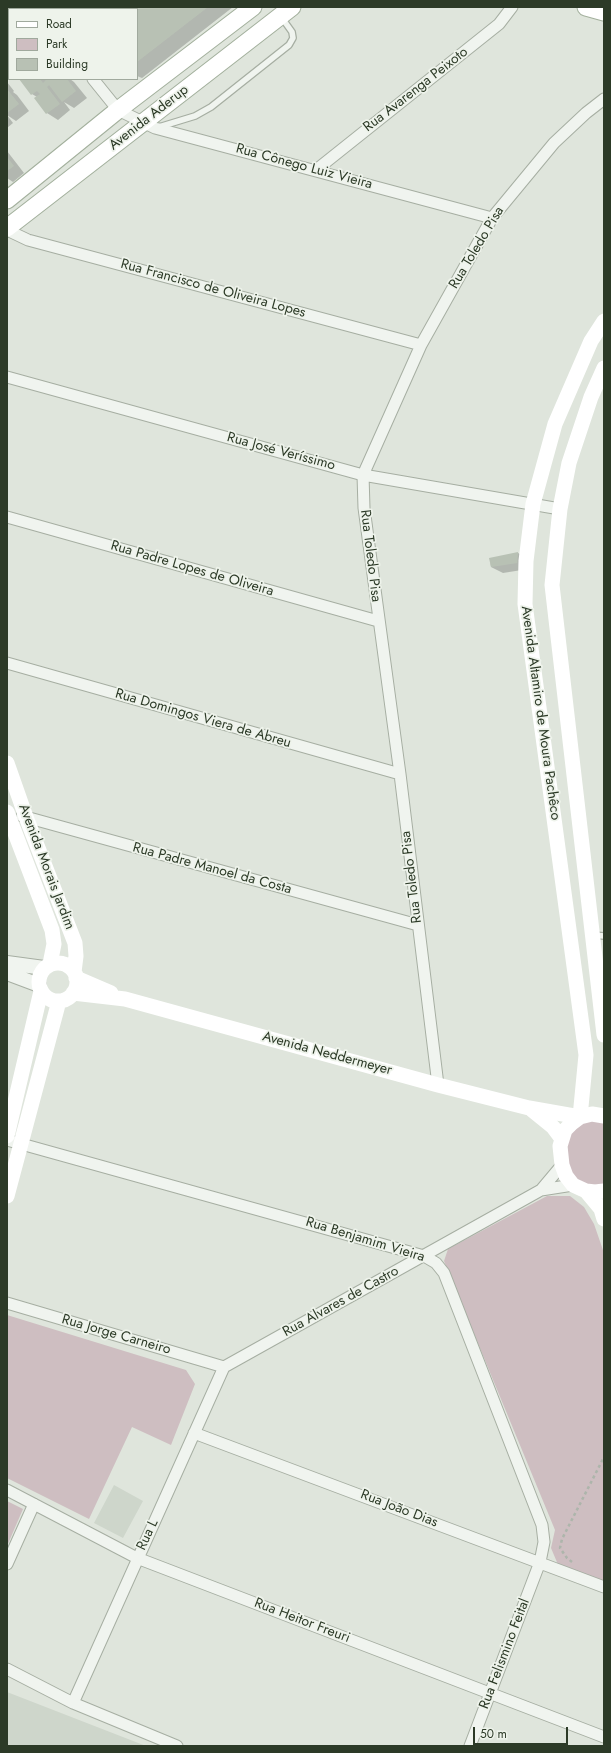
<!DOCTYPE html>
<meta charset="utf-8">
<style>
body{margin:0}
#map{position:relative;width:611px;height:1753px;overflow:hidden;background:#dfe5dc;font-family:Jost,sans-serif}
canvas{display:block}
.frame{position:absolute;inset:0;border:8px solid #2c3a27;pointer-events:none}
.legend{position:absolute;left:8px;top:8px;width:130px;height:72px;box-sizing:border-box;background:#eef3eb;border:1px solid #a0a99d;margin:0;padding:5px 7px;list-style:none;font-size:12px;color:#2c3a27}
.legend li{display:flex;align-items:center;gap:8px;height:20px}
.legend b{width:20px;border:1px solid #a0a99d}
.scale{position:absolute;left:473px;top:1727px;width:95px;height:18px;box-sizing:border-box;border:2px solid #2c3a27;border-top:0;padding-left:5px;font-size:12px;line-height:14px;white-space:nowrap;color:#2c3a27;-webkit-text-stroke:3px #eef3eb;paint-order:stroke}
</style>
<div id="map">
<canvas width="611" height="1753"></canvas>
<div class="frame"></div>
<ul class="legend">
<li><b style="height:5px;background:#fff"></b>Road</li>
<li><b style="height:11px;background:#cebec1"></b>Park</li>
<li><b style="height:11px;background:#b8c1b4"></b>Building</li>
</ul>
<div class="scale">50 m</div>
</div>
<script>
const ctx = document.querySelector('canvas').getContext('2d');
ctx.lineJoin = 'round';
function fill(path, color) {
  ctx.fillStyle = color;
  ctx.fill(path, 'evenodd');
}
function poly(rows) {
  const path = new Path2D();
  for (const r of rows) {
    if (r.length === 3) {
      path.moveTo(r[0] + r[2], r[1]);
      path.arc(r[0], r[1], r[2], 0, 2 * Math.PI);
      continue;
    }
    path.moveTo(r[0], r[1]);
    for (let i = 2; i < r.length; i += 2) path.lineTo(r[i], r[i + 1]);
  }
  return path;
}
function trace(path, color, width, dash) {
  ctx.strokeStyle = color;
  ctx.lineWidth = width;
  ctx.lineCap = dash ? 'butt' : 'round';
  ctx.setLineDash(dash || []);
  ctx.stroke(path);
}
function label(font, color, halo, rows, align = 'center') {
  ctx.font = font + ' Jost,sans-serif';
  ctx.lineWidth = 3.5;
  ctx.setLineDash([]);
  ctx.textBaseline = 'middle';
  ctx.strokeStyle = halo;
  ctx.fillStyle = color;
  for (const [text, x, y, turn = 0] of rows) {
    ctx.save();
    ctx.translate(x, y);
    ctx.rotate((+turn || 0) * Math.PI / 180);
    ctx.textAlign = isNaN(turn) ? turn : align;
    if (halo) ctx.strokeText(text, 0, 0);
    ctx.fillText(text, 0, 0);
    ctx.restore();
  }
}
const built = poly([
 [114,1485,143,1501,123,1538,94,1523],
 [7,1692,146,1746,7,1746]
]);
const green = poly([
 [590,1118,604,1120,604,1185,594,1189,568,1175,567,1136],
 [547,1196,570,1196,584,1207,594,1224,604,1253,604,1584,559,1567,551,1548,555,1530,444,1261,448,1249],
 [7,1315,186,1370,195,1384,171,1445,132,1427,89,1519,7,1478],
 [7,1501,23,1509,7,1546]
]);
const shadow = poly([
 [55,7,233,7,142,78,137,76,137,9,58,9],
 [7,15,9,16,9,42,7,41],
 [20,79,70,79,74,82,87,98,74,108,64,102,70,110,58,120,47,113,37,97,32,94],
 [7,82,14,91,13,92,17,95,29,111,16,121,7,115],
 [7,115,13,123,7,128],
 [7,151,24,173,13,182,7,178],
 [518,553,529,559,528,569,503,573,491,567,490,559]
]);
const building = poly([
 [57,7,208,7,137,62,137,9,58,9],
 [19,79,40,79,43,83,46,80,45,79,67,79,76,91,62,102,49,85,47,87,60,104,46,114,34,98,40,94,37,91,31,95],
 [7,89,19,104,7,113],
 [7,157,14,166,7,171],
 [518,552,517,563,491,567,489,558]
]);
const path = poly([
 [572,1562,567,1558,560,1548,562,1539,604,1457]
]);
const service = poly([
 [159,127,195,116,211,107,289,45,293,38,292,32,282,18],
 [593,935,604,936]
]);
const minor = poly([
 [36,7,37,9],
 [93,79,118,110,155,128,492,218],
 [316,170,499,24,512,7],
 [7,230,28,240,421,345],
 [7,377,363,475,560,509],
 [7,517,378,621],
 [7,663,400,774],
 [22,816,418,925],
 [438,1085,400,774,364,508,363,475,421,345,492,218,554,143,586,113,604,99],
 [7,1140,424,1256,436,1263,444,1273,542,1525,544,1542,540,1562,470,1746],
 [541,1190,562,1165],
 [7,1303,224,1367],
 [224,1367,541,1190,573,1185],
 [194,1433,604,1587],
 [7,1490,137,1558,604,1737],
 [7,1564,34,1504],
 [7,1669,73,1703,177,1746],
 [73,1703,224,1367]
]);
const tertiary = poly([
 [7,963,44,968],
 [7,973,39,985]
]);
const secondary = poly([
 [604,368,591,397,569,463,560,509,552,585,604,1035],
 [7,763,26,817,75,943,76,956,74,972],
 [7,812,52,930,54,944,50,964],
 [58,982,19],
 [76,978,111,993],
 [73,993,125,999,438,1085,529,1108,580,1117],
 [532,1110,553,1127,562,1139],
 [604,1116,592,1114,580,1117,572,1123,565,1130,560,1146,562,1165,566,1176,573,1185,586,1191,595,1192,604,1191],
 [580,1117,586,1055,525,604,526,561,533,504,555,424,591,341,604,321],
 [7,1136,41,991],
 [586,1191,601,1209,604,1219],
 [7,1196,59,1001]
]);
const primary = poly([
 [586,7,604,12],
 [7,200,118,110,253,7],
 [7,228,292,7]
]);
const streetNames = [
 ["Rua Avarenga Peixoto",416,90,-38],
 ["Avenida Aderup",149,118,-38],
 ["Rua Cônego Luiz Vieira",304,167,15],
 ["Rua Toledo Pisa",477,248,-59],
 ["Rua Francisco de Oliveira Lopes",213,289,15],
 ["Rua José Veríssimo",281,452,15],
 ["Rua Toledo Pisa",370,556,83],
 ["Rua Padre Lopes de Oliveira",192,569,16],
 ["Avenida Altamiro de Moura Pachêco",540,713,82],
 ["Rua Domingos Viera de Abreu",203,719,16],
 ["Avenida Morais Jardim",46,867,69],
 ["Rua Padre Manoel da Costa",212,869,15],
 ["Rua Toledo Pisa",412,877,-97],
 ["Avenida Neddermeyer",327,1054,15],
 ["Rua Benjamim Vieira",365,1240,17],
 ["Rua Alvares de Castro",341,1302,-29],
 ["Rua Jorge Carneiro",116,1335,16],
 ["Rua João Dias",399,1509,21],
 ["Rua L",148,1535,-65],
 ["Rua Heitor Freuri",302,1621,21],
 ["Rua Felismino Feital",505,1654,-69]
];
fill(built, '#ced6cb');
fill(green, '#cebec1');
fill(shadow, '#0003');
fill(building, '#b8c1b4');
trace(service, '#a6aea2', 8);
trace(minor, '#a6aea2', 13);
trace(tertiary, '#a6aea2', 16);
trace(primary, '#a3b09d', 19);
trace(path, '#adb5ab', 2.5, [3, 3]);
trace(service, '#f0f4ef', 5.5);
trace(minor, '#f0f4ef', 11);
trace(tertiary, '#f0f4ef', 14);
trace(secondary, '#fff', 15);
trace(primary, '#fff', 17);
label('14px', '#2c3a27', '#eef3eb', streetNames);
</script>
